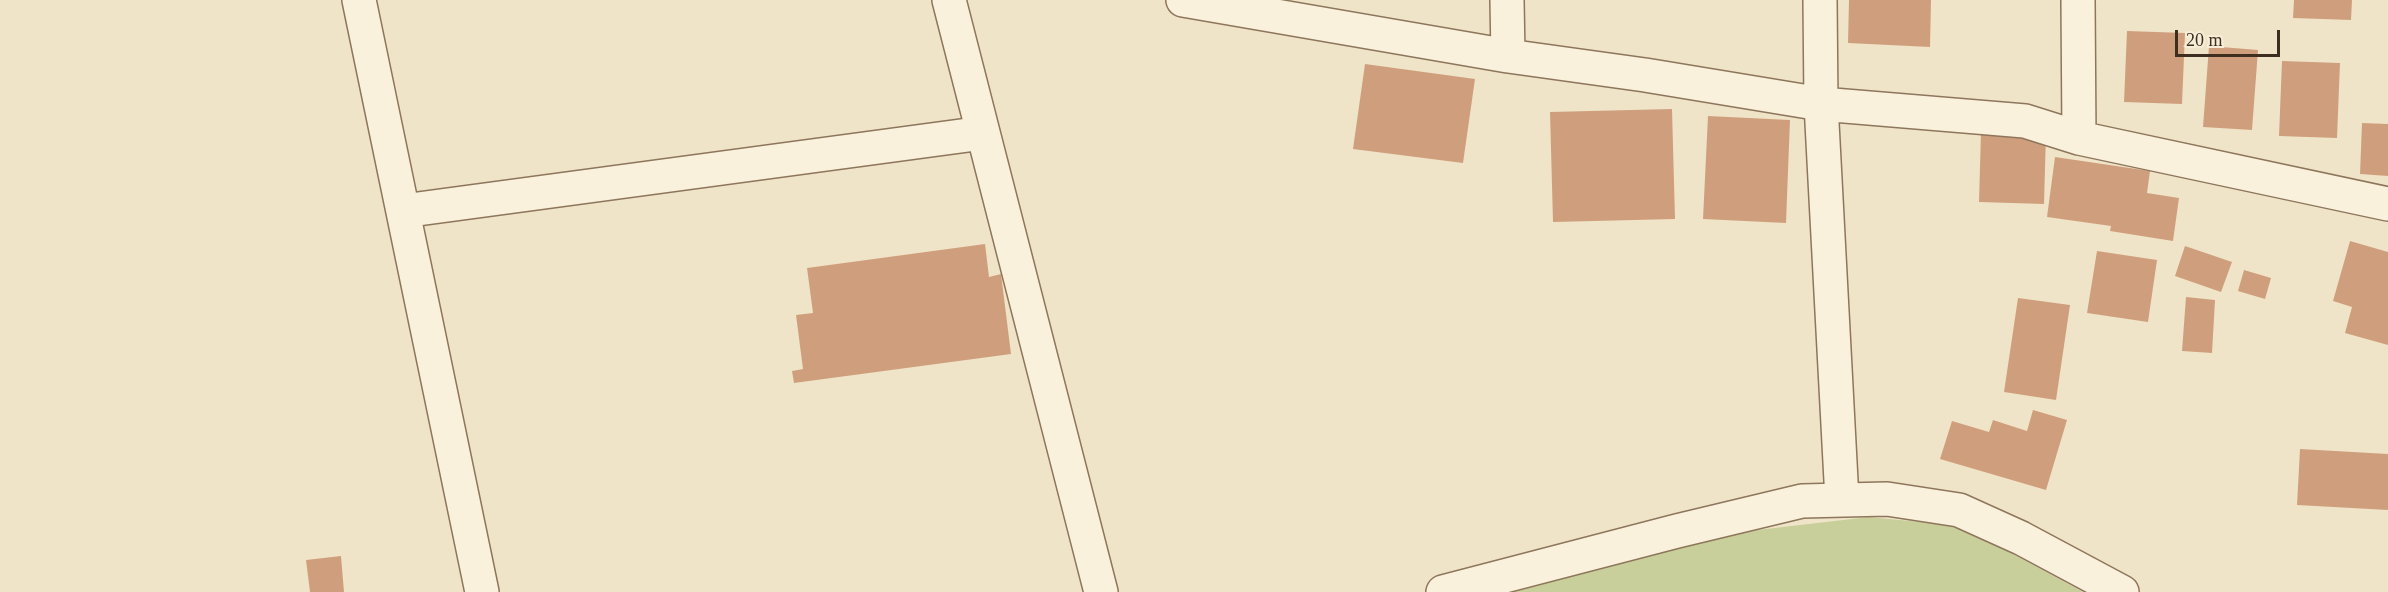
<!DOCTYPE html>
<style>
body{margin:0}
#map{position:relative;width:2388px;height:592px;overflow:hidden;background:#f0e4c8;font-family:"Times New Roman",serif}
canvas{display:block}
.scale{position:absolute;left:2175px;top:30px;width:105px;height:27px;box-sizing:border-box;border:3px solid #3d2e20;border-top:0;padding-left:8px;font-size:18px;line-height:21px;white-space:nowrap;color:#3d2e20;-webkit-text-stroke:4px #f7eed8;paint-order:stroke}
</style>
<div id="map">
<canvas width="2388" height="592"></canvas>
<div class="scale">20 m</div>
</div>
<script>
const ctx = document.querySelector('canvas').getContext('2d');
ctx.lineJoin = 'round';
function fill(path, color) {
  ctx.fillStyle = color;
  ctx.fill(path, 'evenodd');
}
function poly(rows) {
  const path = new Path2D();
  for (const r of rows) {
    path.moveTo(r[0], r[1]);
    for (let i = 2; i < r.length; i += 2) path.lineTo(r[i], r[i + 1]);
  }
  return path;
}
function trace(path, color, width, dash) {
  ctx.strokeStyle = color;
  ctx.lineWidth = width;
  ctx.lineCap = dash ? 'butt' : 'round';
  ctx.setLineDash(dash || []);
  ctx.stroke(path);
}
const green = poly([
 [1869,517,1962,526,2083,592,1509,592,1714,535]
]);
const building = poly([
 [1849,0,1931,0,1930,47,1848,43],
 [2294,0,2352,0,2351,20,2293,18],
 [2127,31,2185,33,2182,104,2124,102],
 [2209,46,2258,50,2252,130,2203,127],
 [2282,61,2340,63,2337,138,2279,136],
 [1365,64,1475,79,1463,163,1353,149],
 [1672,109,1675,219,1553,222,1550,112],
 [1708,116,1790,120,1786,223,1703,219],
 [2362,123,2388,124,2388,176,2360,174],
 [1981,131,2046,133,2044,204,1979,202],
 [2055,157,2150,171,2147,193,2179,198,2173,241,2110,231,2111,226,2047,217],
 [2350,241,2388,252,2388,345,2345,333,2352,307,2333,301],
 [985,244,989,277,1001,274,1011,354,794,383,792,371,803,369,796,315,813,313,807,268],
 [2185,246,2232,262,2221,292,2175,276],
 [2097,251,2157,260,2148,322,2087,313],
 [2244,270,2271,278,2265,299,2238,291],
 [2186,297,2215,300,2212,353,2182,351],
 [2018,298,2070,305,2056,400,2004,392],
 [2033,410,2067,420,2046,490,1940,459,1952,421,1989,432,1993,420,2027,431],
 [2300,449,2388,454,2388,510,2297,505],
 [341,556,344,592,310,592,306,560]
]);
const minor = poly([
 [359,0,482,592],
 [949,0,1101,592],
 [1183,0,1508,56,1645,75,1821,104,2025,121,2079,138,2388,204],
 [1507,0,1508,56],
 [1820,0,1821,104,1842,500],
 [2078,0,2079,138],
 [403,211,983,133],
 [1443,592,1677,531,1802,501,1887,499,1959,510,2021,538,2122,592]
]);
fill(green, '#c9cf9b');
fill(building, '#cf9f7d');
trace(minor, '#8d765c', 36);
trace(minor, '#faf1dc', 33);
</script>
